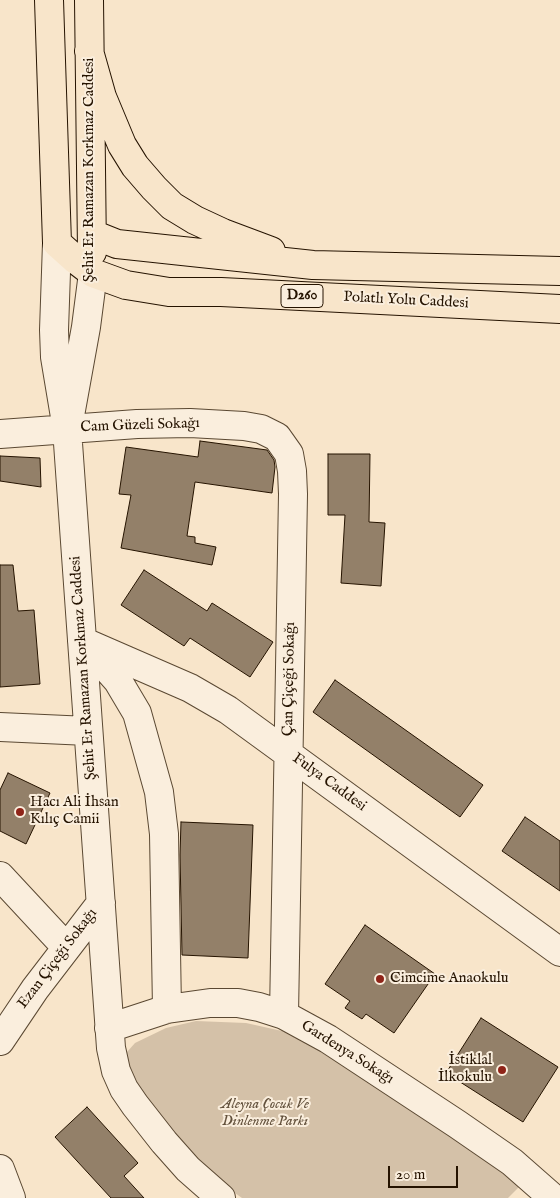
<!DOCTYPE html>
<meta charset="utf-8">
<style>
body{margin:0}
#map{position:relative;width:560px;height:1198px;overflow:hidden;background:#f8e5ca;font-family:"IM FELL English",serif}
canvas{display:block}
.scale{position:absolute;left:388px;top:1166px;width:70px;height:22px;box-sizing:border-box;border:2px solid #251300;border-top:0;padding-left:6px;font-size:15px;line-height:18px;white-space:nowrap;color:#251300;-webkit-text-stroke:4px #faeedd;paint-order:stroke}
</style>
<div id="map">
<canvas width="560" height="1198"></canvas>
<div class="scale">20 m</div>
</div>
<script>
const ctx = document.querySelector('canvas').getContext('2d');
ctx.lineJoin = 'round';
function fill(path, color) {
  ctx.fillStyle = color;
  ctx.fill(path, 'evenodd');
}
function poly(rows) {
  const path = new Path2D();
  for (const r of rows) {
    path.moveTo(r[0], r[1]);
    for (let i = 2; i < r.length; i += 2) path.lineTo(r[i], r[i + 1]);
  }
  return path;
}
function trace(path, color, width, dash) {
  ctx.strokeStyle = color;
  ctx.lineWidth = width;
  ctx.lineCap = dash ? 'butt' : 'round';
  ctx.setLineDash(dash || []);
  ctx.stroke(path);
}
function label(font, color, halo, rows, align = 'center') {
  ctx.font = font + ' "IM FELL English",serif';
  ctx.lineWidth = 4;
  ctx.setLineDash([]);
  ctx.textBaseline = 'middle';
  ctx.strokeStyle = halo;
  ctx.fillStyle = color;
  for (const [text, x, y, turn = 0] of rows) {
    ctx.save();
    ctx.translate(x, y);
    ctx.rotate((+turn || 0) * Math.PI / 180);
    ctx.textAlign = isNaN(turn) ? turn : align;
    if (halo) ctx.strokeText(text, 0, 0);
    ctx.fillText(text, 0, 0);
    ctx.restore();
  }
}
const green = poly([
 [196,1021,246,1023,291,1033,485,1156,520,1186,508,1198,242,1198,207,1173,164,1126,119,1061,135,1043,166,1028]
]);
const building = poly([
 [200,441,267,450,274,460,275,467,272,493,195,482,187,536,195,537,195,543,216,547,212,565,121,548,131,495,119,494,126,447,198,457,200,441],
 [328,454,370,454,369,522,385,523,381,586,341,583,345,515,328,515,328,454],
 [0,456,40,458,41,487,0,481,0,456],
 [0,565,13,565,18,611,34,610,40,684,0,687,0,565],
 [144,570,207,611,212,603,273,642,250,677,190,638,184,646,121,605,144,570],
 [335,680,483,785,460,817,313,712,335,680],
 [8,773,50,793,26,844,0,831,0,790,8,773],
 [525,817,560,841,560,891,502,851,525,817],
 [181,822,253,825,248,958,182,955,180,855,181,822],
 [365,925,435,974,394,1033,366,1014,362,1019,345,1008,350,1001,325,984,365,925],
 [481,1018,558,1067,523,1122,446,1073,481,1018],
 [87,1107,138,1163,124,1176,144,1198,111,1198,55,1137,87,1107]
]);
const minor = poly([
 [57,243,54,330,55,357,67,429,111,1048,116,1071,124,1089,135,1105,164,1142,188,1169,221,1198],
 [71,410,86,327,93,273],
 [0,434,137,424,190,423,244,426,261,429,277,437,289,454,292,471,293,494,284,1015],
 [82,641,190,688,228,710,560,952],
 [88,647,118,681,137,713,159,792,164,834,167,1009],
 [0,727,88,731],
 [0,876,66,947],
 [109,1028,167,1009,210,1003,238,1003,259,1007,284,1015,328,1039,457,1124,512,1162,553,1198],
 [0,1041,35,989,101,903],
 [0,1169,11,1198]
]);
const major = poly([
 [49,0,57,243,76,260,93,273,126,285,169,292,221,292,560,309],
 [89,0,92,252],
 [89,51,102,97,122,145,135,166,154,188,172,206,195,220,223,233,271,251],
 [92,234,117,244,313,265,560,271]
]);
const markers = [
 [20,812,5,"#8f2418"],
 [380,979,5,"#8f2418"],
 [502,1070,5,"#8f2418"]
];
const shields = [
 [302,296,42]
];
const shieldNames = [
 ["D260",302,296]
];
const streetNames = [
 ["Şehit Er Ramazan Korkmaz Caddesi",90,170,-90],
 ["Polatlı Yolu Caddesi",406,301,3],
 ["Cam Güzeli Sokağı",140,426,-2],
 ["Şehit Er Ramazan Korkmaz Caddesi",84,668,-94],
 ["Çan Çiçeği Sokağı",290,679,-89],
 ["Fulya Caddesi",329,783,36],
 ["Ezan Çiçeği Sokağı",58,959,-53],
 ["Gardenya Sokağı",347,1053,32]
];
const poiNames = [
 ["Hacı Ali İhsan",30,803],
 ["Kılıç Camii",30,820],
 ["Cimcime Anaokulu",390,979],
 ["İstiklal",492,1061,"right"],
 ["İlkokulu",492,1078,"right"]
];
const parkNames = [
 ["Aleyna Çocuk Ve",265,1105],
 ["Dinlenme Parkı",265,1122]
];
fill(green, '#d4c1a8');
fill(building, '#938069');
trace(building, '#251300', 1);
trace(minor, '#5a4832', 30);
trace(major, '#251300', 30);
trace(minor, '#faeedd', 28);
trace(major, '#f8e5ca', 28);
for (const [x, y, r, color] of markers) {
  const dot = new Path2D();
  dot.arc(x, y, r, 0, 2 * Math.PI);
  ctx.fillStyle = color;
  ctx.fill(dot);
  trace(dot, '#faeedd', 2);
}
for (const [x, y, w] of shields) {
  const box = new Path2D();
  box.roundRect(x - w / 2, y - 11.5, w, 23, 4);
  ctx.fillStyle = '#faeedd';
  ctx.fill(box);
  trace(box, '#251300', 1);
}
label('bold 14px', '#251300', null, shieldNames);
label('15px', '#251300', '#faeedd', streetNames);
label('15px', '#251300', '#faeedd', poiNames, 'left');
label('italic 15px', '#62503b', '#faeedd', parkNames);
</script>
